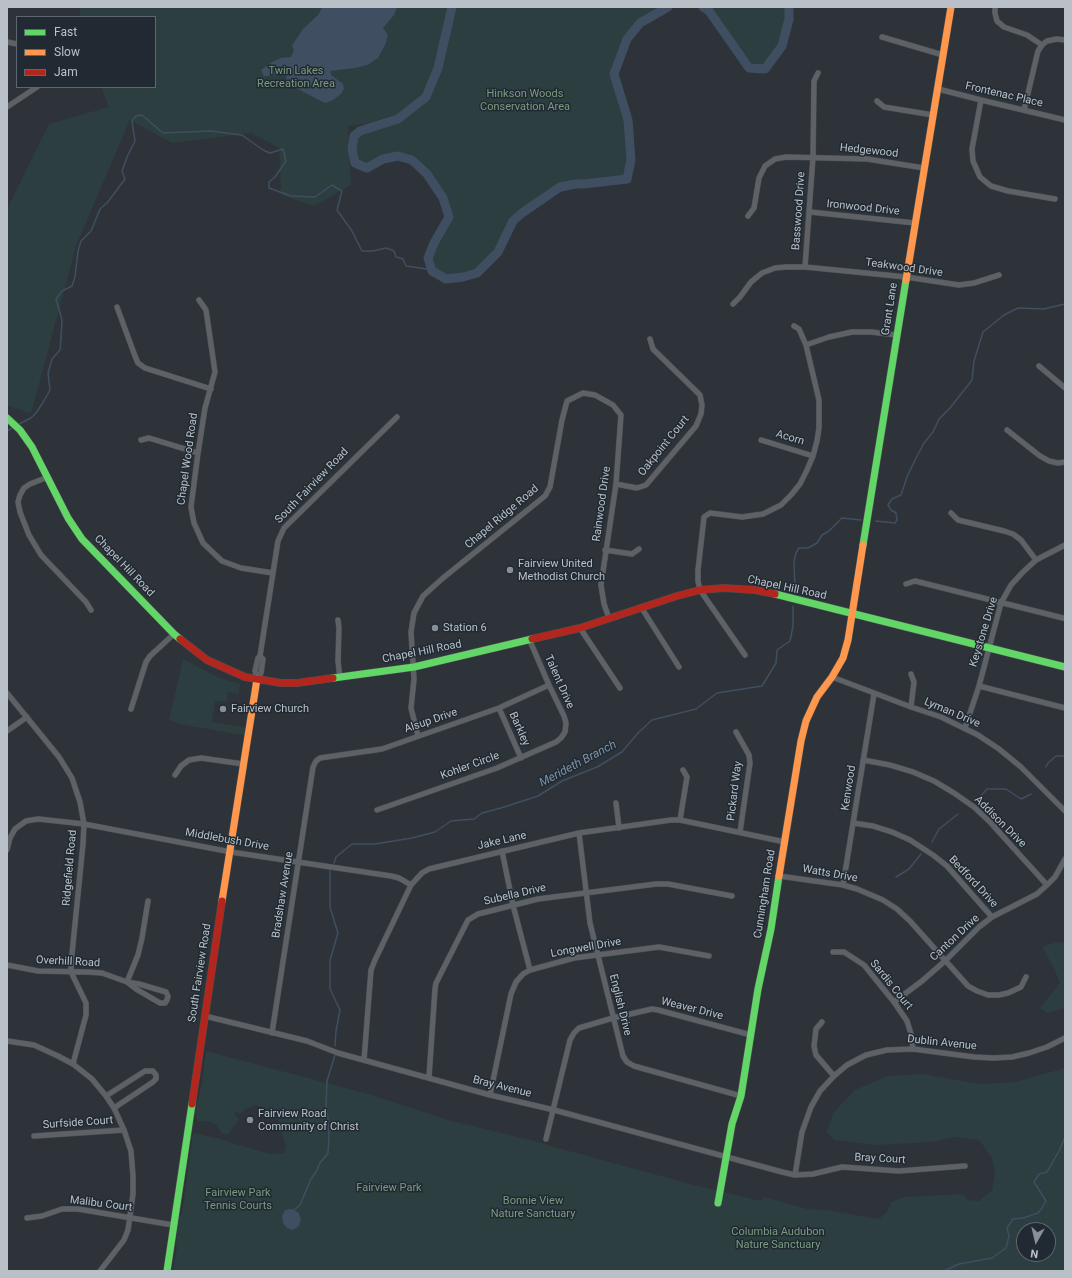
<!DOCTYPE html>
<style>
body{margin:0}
#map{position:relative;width:1072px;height:1278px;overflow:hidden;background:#2e3339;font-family:Roboto,sans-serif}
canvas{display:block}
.frame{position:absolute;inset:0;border:8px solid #b9c0c8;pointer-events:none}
.legend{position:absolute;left:16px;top:16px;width:140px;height:72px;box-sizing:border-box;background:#212a33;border:1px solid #5e666f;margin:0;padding:5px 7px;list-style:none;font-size:12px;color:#b9c0c8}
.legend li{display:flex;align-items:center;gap:8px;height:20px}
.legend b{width:20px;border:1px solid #5e666f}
.north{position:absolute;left:1016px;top:1222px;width:40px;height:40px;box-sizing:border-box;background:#212a33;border:1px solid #5e666f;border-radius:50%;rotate:188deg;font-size:11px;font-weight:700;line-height:16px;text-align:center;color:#b9c0c8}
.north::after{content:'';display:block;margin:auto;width:14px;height:18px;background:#888f96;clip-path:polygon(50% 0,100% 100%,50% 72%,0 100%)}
</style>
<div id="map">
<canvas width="1072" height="1278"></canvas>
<div class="frame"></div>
<ul class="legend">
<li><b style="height:5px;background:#63d668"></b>Fast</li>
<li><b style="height:5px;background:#ff974d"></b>Slow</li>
<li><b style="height:5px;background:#b3261e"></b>Jam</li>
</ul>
<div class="north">N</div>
</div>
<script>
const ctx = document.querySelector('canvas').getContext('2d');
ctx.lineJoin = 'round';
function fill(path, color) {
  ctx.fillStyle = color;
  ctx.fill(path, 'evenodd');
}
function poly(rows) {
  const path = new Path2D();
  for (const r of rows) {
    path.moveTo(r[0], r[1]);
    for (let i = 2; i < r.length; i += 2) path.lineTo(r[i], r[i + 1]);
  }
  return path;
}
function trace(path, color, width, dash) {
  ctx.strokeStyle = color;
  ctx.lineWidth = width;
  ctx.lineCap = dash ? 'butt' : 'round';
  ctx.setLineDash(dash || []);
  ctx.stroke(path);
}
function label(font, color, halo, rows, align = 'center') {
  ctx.font = font + ' Roboto,sans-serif';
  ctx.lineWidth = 3;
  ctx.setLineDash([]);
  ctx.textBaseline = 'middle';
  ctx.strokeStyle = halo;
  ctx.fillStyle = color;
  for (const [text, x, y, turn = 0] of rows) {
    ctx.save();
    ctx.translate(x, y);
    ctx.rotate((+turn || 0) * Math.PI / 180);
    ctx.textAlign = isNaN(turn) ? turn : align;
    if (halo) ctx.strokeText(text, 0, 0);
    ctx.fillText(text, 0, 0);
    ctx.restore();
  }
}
const green = poly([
 [81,7,450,7,450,14,452,7,668,7,640,23,627,39,614,74,628,120,631,160,627,179,584,184,576,184,560,187,522,213,513,221,498,252,477,273,463,277,446,279,432,271,428,258,434,243,449,217,443,198,427,174,412,160,398,156,383,159,367,168,355,163,352,149,354,136,360,131,398,119,406,112,382,122,348,126,351,185,314,206,281,195,279,148,251,133,172,143,130,120,76,246,31,414,7,405,7,209,49,124,109,107,101,87,155,87,155,17,79,17],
 [703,7,789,7,789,19,782,46,765,69,749,68,709,11],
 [183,659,217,677,240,684,239,692,237,694,228,692,227,698,228,700,226,702,215,701,212,722,248,728,247,736,180,724,169,720],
 [1057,942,1065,943,1065,1008,1047,1013,1040,1008,1060,983,1054,968,1042,947],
 [206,1051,368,1094,448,1120,546,1144,547,1145,694,1185,761,1201,764,1197,807,1209,826,1210,879,1219,888,1211,891,1202,904,1197,963,1194,968,1200,979,1201,992,1190,995,1173,992,1158,979,1140,956,1137,931,1142,877,1145,835,1140,827,1132,833,1113,855,1090,888,1076,922,1074,980,1084,1015,1082,1065,1068,1065,1271,173,1271,177,1248,176,1244,177,1228,179,1217,182,1214,193,1133,217,1138,229,1142,270,1154,284,1153,286,1146,278,1122,280,1111,263,1109,263,1107,255,1105,244,1110,240,1114,236,1111,234,1114,239,1119,228,1135,221,1133,217,1125,208,1121,197,1121,195,1113,202,1083],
 [1024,1230,1048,1230,1048,1254,1024,1254]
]);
const water = poly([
 [322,7,397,7,394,15,383,28,388,35,385,45,378,58,367,65,355,68,330,71,331,75,343,84,344,89,341,94,333,100,326,103,323,102,292,86,287,81,286,76,282,75,264,76,261,70,272,62,281,58,291,57,294,50,292,46,295,41,303,29,319,14],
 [291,1209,298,1212,301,1219,299,1226,293,1230,287,1228,283,1223,282,1216,285,1210]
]);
const stream = poly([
 [17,425,31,418,36,413,42,404,50,390,48,373,52,359,60,350,61,338,62,320,56,299,62,291,72,286,75,277,78,251,81,241,91,231,100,209,107,203,125,179,122,171,127,157,135,141,132,121,136,116,142,115,163,133,211,131,242,135,263,150,270,153,283,149,286,161,275,177,269,182,269,188,291,196,315,197,332,185,342,191,337,210,352,231,362,251,373,251,386,248,394,251,396,257,403,259,406,266,427,269,432,271],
 [7,431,14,427],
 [876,521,895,523,897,520,896,513,891,510,888,505,892,499,901,495,907,477,915,460,924,443,933,432,939,419,950,408,972,380,974,361,983,332,1004,315,1018,308,1044,309,1065,304],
 [795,591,794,561,796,553,799,548,808,548,817,543,822,535,829,531,842,518,861,520],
 [1046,767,1048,763,1056,756,1065,756],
 [980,797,987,789,1006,789,1021,799,1031,794],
 [932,842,939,829,958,814],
 [334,863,336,857,352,844,375,844,412,838,435,832,451,821,474,819,482,813,501,808,538,796,562,781,597,767,622,752,638,733,652,720,696,709,717,693,762,686,776,663,777,650,790,641,793,626,793,606],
 [330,871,330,907,338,933,330,960,330,989,340,1010,336,1031,335,1046],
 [896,877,909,869,921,854],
 [294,1210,300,1205,311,1179,316,1172,320,1163,328,1153,329,1138,328,1119,326,1107,327,1081,335,1055],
 [944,1271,959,1264,992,1258,1006,1248,1009,1236,1007,1228,1013,1219,1023,1218,1038,1213,1042,1208,1046,1201,1034,1182,1039,1174,1047,1172,1059,1151,1065,1137]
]);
const river = poly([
 [452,7,438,68,426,97,398,119,360,131,354,136,352,149,355,163,367,168,383,159,398,156,412,160,427,174,443,198,449,217,434,243,428,258,432,271,446,279,463,277,477,273,498,252,513,221,522,213,560,187,576,184,584,184,627,179,631,160,628,120,614,74,627,39,640,23,668,7],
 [703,7,709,11,749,68,765,69,782,46,789,19,789,7]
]);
const street = poly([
 [995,7,995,13,997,21,1004,27,1027,35,1042,45],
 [882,37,943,55],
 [7,42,17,44],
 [938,89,981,100,1065,120],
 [981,100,972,149,973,161,980,177,991,186,1008,191,1055,199],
 [877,101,884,107,933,115],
 [7,107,37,87],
 [1024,110,1038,51,1042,45,1047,41,1057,39,1065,40],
 [810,212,915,223],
 [748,216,754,208,759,178,765,166,775,159,786,157,867,159,924,168],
 [805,267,813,157,814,81,818,73],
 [199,300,206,310,215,372,205,408,198,453,191,507,194,523,203,543,222,561,241,568,273,573],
 [733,304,740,297,751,282,762,273,775,268,786,267,805,267,906,277,959,285,974,283,999,275],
 [117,307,135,356,138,363,145,368,211,389],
 [806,345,829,337,852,332,871,332,897,335],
 [1039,366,1065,388],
 [1007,430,1040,456,1049,461,1058,463,1065,462],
 [141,440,149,438,198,453],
 [761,440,813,456],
 [48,477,30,484,24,488,20,495,18,502,20,512,29,535,41,555,86,602,91,610],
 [616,484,637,488,646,485,696,426,701,414,702,405,700,395,653,349,650,339],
 [951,513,958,520,1004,531,1013,534,1021,540,1036,560],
 [605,550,632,554,639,549],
 [906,584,915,581,1063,618,1065,618],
 [641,607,679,667],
 [338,620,339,628,338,661,340,678],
 [580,628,620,688],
 [745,655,700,590,698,581,698,570,704,517,710,513,742,517,763,514,781,505,791,495,800,484,807,470,813,456,817,441,819,428,819,400,806,345,799,329,794,326],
 [832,677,911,707,941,717,978,735,999,749,1021,767,1065,811],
 [257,679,255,671,258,658,260,656,278,541,284,528,397,417],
 [257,679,261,673,263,659,260,656],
 [979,686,1065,708],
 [7,693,59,757,72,778,80,802,84,824,83,844,71,964,71,972,86,1003,86,1015,73,1064],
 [911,707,914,682,911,674],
 [499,708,521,758],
 [131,709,146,662,150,656,174,634],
 [965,728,979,686,1001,603,1011,585,1023,572,1036,560,1065,545],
 [7,731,27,717],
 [736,732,749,755,750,763,740,832],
 [418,736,411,708,414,679,411,632,414,613,423,596,443,578,545,496,550,487,562,420,567,401,583,393,595,395,613,405,621,415,616,484,601,585,604,604,609,618],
 [863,760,890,765,913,772,934,781,954,793,974,807,990,822,1047,885],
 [175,775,181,766,189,760,201,758,243,764],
 [616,803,619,828],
 [377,810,497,768,556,742,561,738,565,732,566,723,564,716,549,685,530,641],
 [680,820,687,777,683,770],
 [853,823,873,826,892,832,910,840,933,855,947,866,992,917],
 [579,833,590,923,623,1056,627,1062,634,1066,741,1096],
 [7,850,10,838,15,829,26,821,38,819,84,824,231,852,391,876,399,878,411,885],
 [502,851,513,905,530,970],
 [779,876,843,885,857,889,883,900,897,909,910,921,968,986,977,991,988,995,999,995,1008,993,1021,987,1026,977],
 [843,885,874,694],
 [833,952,844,952,864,965,894,1002,907,1021,911,1034,913,1049],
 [7,965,38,971,87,972,102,973,127,982,139,984,166,992,168,996,167,1000,165,1003,160,1003,136,989,127,982],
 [127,982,138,955,142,938,148,901],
 [894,1002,922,981,945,961,979,927,992,917,1037,894,1047,885,1055,877,1065,859],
 [205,1016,307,1041,338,1053,490,1095,554,1110,782,1172,795,1175,813,1174,842,1167,899,1171,965,1166],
 [822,1022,816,1029,814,1046,816,1055,834,1076],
 [272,1033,313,767,316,761,320,758,382,749,499,708,549,685],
 [7,1041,34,1045,58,1056,73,1064,92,1079,106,1096,114,1108,124,1130,131,1151,133,1176,133,1194,128,1230,124,1240,100,1271],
 [364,1060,371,970,375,960,411,885,422,873,429,869,579,833,671,820,680,820,785,842],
 [429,1077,435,989,436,983,468,920,478,914,538,899,656,884,668,884,732,896],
 [490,1095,511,994,516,982,523,974,530,970,574,958,659,947,709,956],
 [106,1096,145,1071,153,1071,156,1075,156,1079,153,1082,114,1108],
 [34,1136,124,1130],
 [546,1139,570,1040,574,1033,579,1028,613,1018,652,1009,658,1010,751,1035],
 [795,1175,802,1132,811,1107,820,1091,834,1076,847,1065,866,1055,887,1050,913,1049,974,1057,994,1058,1012,1057,1029,1053,1047,1047,1065,1038],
 [27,1218,42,1216,62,1209,78,1209,173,1225]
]);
const fast = poly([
 [7,418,20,430,32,447,68,518,82,539,174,634,180,639],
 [863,545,906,280],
 [775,594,1065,667],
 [333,678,414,667,532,639],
 [718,1203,732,1124,741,1096,758,989,771,929,779,876],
 [167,1271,192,1104]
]);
const slow = poly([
 [906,280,951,7],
 [779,876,801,741,806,721,817,697,832,677,843,658,848,640,863,545],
 [222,901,257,679]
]);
const jam = poly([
 [180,639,207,660,245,677,281,683,297,683,333,678],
 [532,639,580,628,677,596,700,590,724,588,755,590,775,594],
 [192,1104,222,901]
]);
const markers = [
 [510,570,4,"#888f96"],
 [435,628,4,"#888f96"],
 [223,709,4,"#888f96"],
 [250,1120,4,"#888f96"]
];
const parkNames = [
 ["Twin Lakes",296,71],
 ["Recreation Area",296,84],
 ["Hinkson Woods",525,94],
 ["Conservation Area",525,107],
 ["Fairview Park",389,1188],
 ["Fairview Park",238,1193],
 ["Tennis Courts",238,1206],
 ["Bonnie View",533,1201],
 ["Nature Sanctuary",533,1214],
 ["Columbia Audubon",778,1232],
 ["Nature Sanctuary",778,1245]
];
const streetNames = [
 ["Frontenac Place",1004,95,13],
 ["Hedgewood",869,151,6],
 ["Ironwood Drive",863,208,6],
 ["Basswood Drive",799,211,-86],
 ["Teakwood Drive",904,268,8],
 ["Grant Lane",890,309,-81],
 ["Acorn",790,438,17],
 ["Oakpoint Court",664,446,-51],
 ["Chapel Wood Road",188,459,-82],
 ["South Fairview Road",312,486,-46],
 ["Rainwood Drive",602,504,-82],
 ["Chapel Ridge Road",502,517,-40],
 ["Chapel Hill Road",124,566,46],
 ["Chapel Hill Road",787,588,12],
 ["Keystone Drive",984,632,-73],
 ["Chapel Hill Road",422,652,-11],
 ["Talent Drive",559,682,66],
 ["Lyman Drive",952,713,23],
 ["Alsup Drive",431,721,-19],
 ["Barkley",519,729,66],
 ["Kohler Circle",470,766,-20],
 ["Kenwood",849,788,-81],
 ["Pickard Way",735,791,-83],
 ["Addison Drive",1000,822,45],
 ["Middlebush Drive",227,840,10],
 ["Jake Lane",502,841,-13],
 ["Ridgefield Road",70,868,-85],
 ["Watts Drive",830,874,10],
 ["Bedford Drive",973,882,47],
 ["Cunningham Road",765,894,-81],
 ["Bradshaw Avenue",283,895,-81],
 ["Subella Drive",515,895,-13],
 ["Canton Drive",955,938,-43],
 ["Longwell Drive",586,948,-10],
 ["Overhill Road",68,962,3],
 ["South Fairview Road",200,973,-81],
 ["Sardis Court",891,985,51],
 ["English Drive",620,1005,76],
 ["Weaver Drive",692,1009,14],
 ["Dublin Avenue",942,1043,6],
 ["Bray Avenue",502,1087,14],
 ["Surfside Court",78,1123,-4],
 ["Bray Court",880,1159,3],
 ["Malibu Court",101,1204,7]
];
const poiNames = [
 ["Fairview United",518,564],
 ["Methodist Church",518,577],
 ["Station 6",443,628],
 ["Fairview Church",231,709],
 ["Fairview Road",258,1114],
 ["Community of Christ",258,1127]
];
const waterNames = [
 ["Merideth Branch",578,764,-28]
];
fill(green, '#2c3e3f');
fill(water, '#3f4f61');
trace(stream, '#3f4f61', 1.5);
trace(river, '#3f4f61', 9);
trace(street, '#4c4f53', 6);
trace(fast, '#4c4f53', 8);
trace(slow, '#4c4f53', 8);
trace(jam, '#4c4f53', 8);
trace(street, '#5e6266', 5);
trace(fast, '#63d668', 7);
trace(slow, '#ff974d', 7);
trace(jam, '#b3261e', 7);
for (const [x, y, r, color] of markers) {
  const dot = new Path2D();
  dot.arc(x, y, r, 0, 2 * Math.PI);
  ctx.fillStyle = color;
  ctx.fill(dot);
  trace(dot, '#212a33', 1.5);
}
label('11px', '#7a9b7f', '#212a33', parkNames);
label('11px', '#b9c0c8', '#212a33', streetNames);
label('11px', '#b9c0c8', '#212a33', poiNames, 'left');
label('italic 12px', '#7d93a8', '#212a33', waterNames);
</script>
